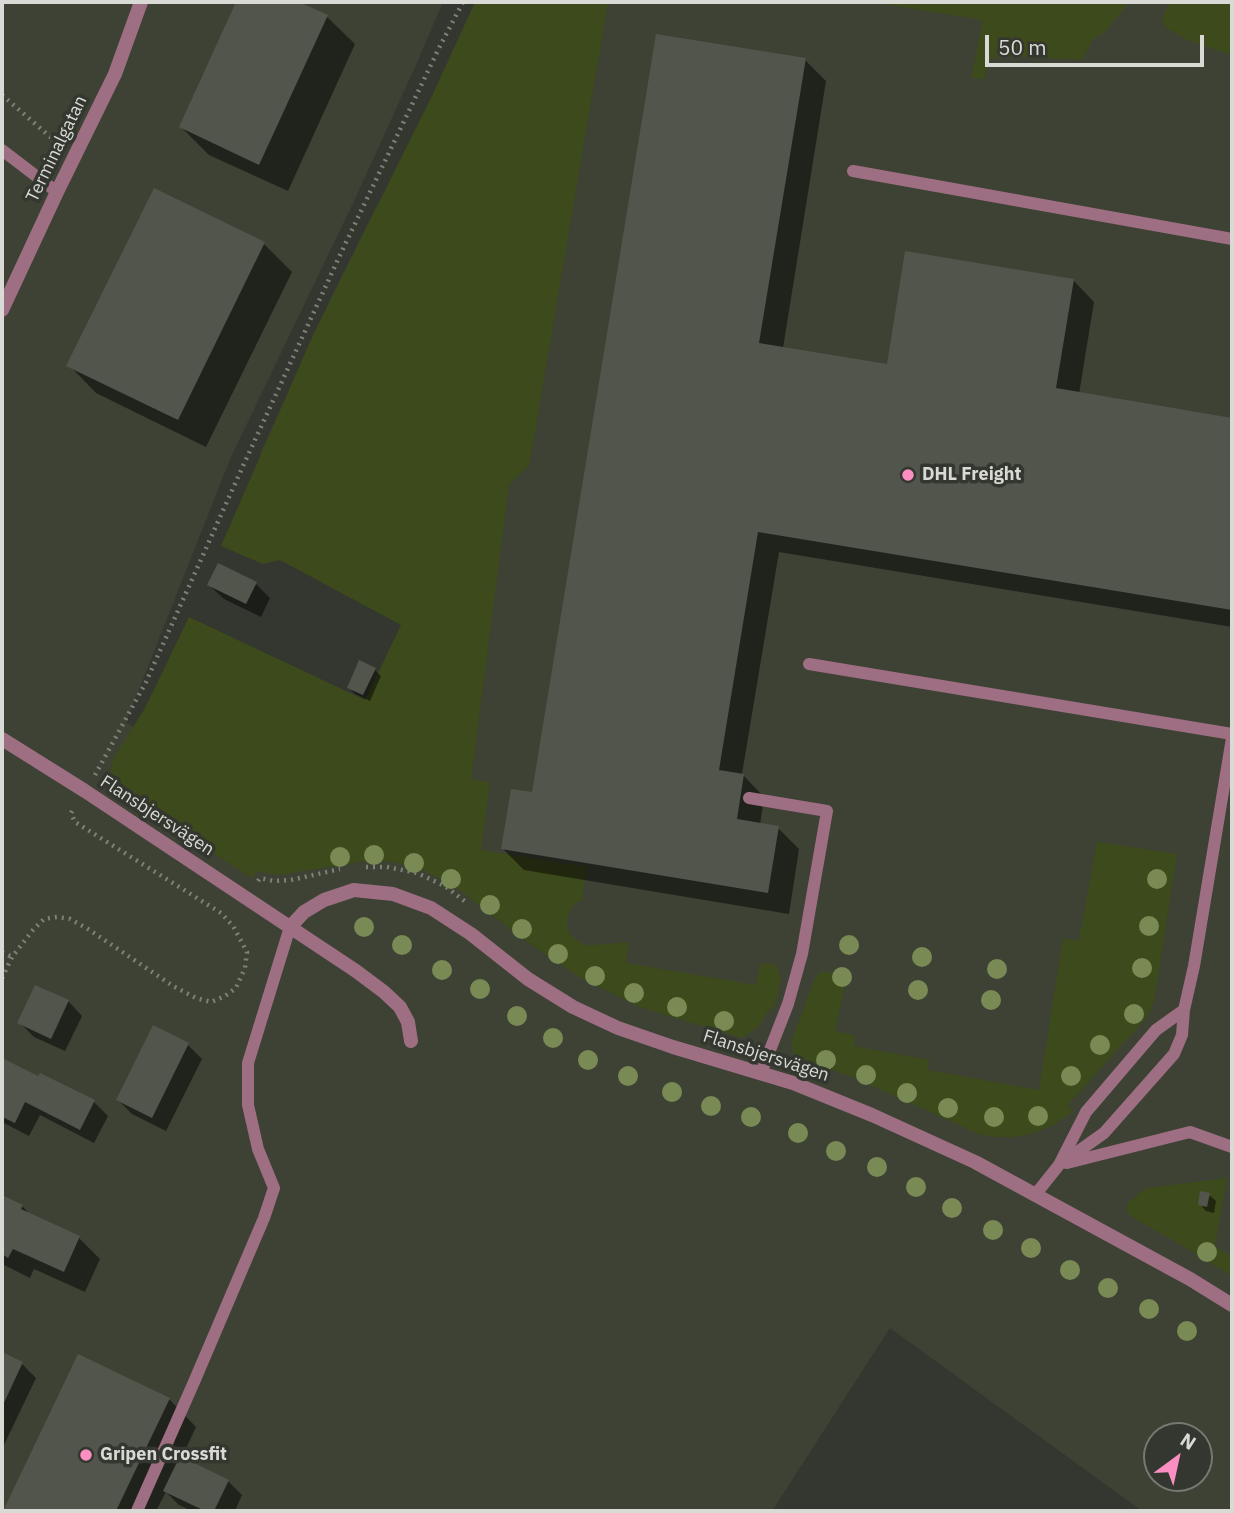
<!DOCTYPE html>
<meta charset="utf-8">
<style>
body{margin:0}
#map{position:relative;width:1234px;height:1513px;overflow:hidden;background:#34372f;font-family:"IBM Plex Sans",sans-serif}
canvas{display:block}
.frame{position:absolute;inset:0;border:4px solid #d9dad6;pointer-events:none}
.north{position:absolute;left:1143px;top:1422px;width:70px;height:70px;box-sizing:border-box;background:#34372f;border:2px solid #767872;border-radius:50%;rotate:33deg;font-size:19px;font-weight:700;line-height:28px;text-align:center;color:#d9dad6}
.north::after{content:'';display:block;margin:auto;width:24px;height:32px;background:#fc8fc1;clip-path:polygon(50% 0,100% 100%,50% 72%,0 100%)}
.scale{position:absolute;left:985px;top:35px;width:219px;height:32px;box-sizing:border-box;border:4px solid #d9dad6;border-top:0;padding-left:9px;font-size:21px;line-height:24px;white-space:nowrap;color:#d9dad6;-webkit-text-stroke:5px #34372f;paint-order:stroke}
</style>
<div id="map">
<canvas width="1234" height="1513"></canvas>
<div class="frame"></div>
<div class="north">N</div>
<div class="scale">50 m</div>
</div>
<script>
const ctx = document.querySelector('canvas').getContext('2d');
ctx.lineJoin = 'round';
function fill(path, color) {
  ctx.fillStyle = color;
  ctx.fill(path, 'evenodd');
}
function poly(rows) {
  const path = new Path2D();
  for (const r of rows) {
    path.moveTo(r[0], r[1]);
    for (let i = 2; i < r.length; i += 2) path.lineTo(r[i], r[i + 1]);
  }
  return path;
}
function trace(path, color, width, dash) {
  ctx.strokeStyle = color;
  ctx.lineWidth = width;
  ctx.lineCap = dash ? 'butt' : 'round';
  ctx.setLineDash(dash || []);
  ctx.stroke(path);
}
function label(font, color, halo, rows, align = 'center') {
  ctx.font = font + ' "IBM Plex Sans",sans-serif';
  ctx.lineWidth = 7;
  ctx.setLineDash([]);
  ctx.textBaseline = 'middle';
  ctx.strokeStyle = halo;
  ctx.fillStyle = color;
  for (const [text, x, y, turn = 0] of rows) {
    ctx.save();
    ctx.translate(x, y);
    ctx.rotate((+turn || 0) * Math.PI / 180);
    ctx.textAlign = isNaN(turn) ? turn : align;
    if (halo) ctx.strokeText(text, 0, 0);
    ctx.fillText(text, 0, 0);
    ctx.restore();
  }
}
const built = poly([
 [2,2,443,2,416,65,355,199,231,457,126,722,314,841,452,548,260,454,331,298,375,209,438,101,504,2,1232,2,1232,1511,1142,1511,890,1328,772,1511,2,1511],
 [1157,1436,1199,1436,1199,1478,1157,1478]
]);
const green = poly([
 [475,2,608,2,529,466,509,484,471,780,490,782,481,850,587,867,582,900,577,902,570,909,567,920,568,931,573,937,582,944,591,945,629,942,626,963,756,985,760,963,773,964,777,967,781,979,775,1006,768,1011,759,1026,742,1038,642,1008,579,977,519,936,453,885,423,870,406,865,386,861,365,861,278,875,257,871,252,878,119,793,110,776,111,767,114,758,145,708,189,617,365,700,401,625,280,560,263,564,221,546,313,335,432,96],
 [871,2,1130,2,1104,33,1093,39,1082,60,1005,56,991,59,984,79,971,78,983,20],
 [1171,2,1232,2,1232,55,1187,40,1165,27,1162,18],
 [1097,842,1177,854,1154,1002,1148,1016,1067,1106,1073,1111,1054,1125,1035,1133,1016,1137,995,1137,981,1135,852,1077,802,1058,796,1055,792,1050,791,1045,793,1037,815,978,821,972,827,972,847,976,835,1031,855,1035,854,1046,929,1060,928,1070,1039,1090,1063,938,1079,941],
 [1227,1178,1215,1246,1232,1257,1232,1276,1188,1249,1134,1218,1127,1212,1126,1208,1129,1202,1146,1188]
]);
const shadow = poly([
 [238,2,295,2,327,17,355,44,288,191,209,155,181,127],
 [805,60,826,81,783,348,888,366,1073,280,1094,302,1079,394,1232,419,1232,627,779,552,742,774,764,797,760,825,778,828,799,849,789,914,524,870,503,849,533,794],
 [264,244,292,272,206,447,96,393,69,365],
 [256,584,270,598,261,617,224,599,209,585],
 [375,670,381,676,370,701,355,694,349,688],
 [68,1001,82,1016,65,1051,34,1037,20,1023],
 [154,1027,188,1045,202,1059,166,1131,132,1114,118,1100],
 [2,1060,39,1079,94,1102,108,1116,94,1143,40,1115,29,1136,2,1122],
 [1209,1195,1216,1201,1214,1213,1206,1211,1200,1204],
 [2,1198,22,1206,32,1216,79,1238,100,1259,85,1292,34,1269,30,1278,2,1264],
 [2,1354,22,1364,36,1378,4,1445,2,1444],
 [78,1356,169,1399,196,1427,181,1459,228,1481,242,1495,235,1511,192,1511,179,1505,166,1492,156,1511,5,1511]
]);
const building = poly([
 [236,2,299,2,328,15,259,165,179,127],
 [656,34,806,58,759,343,887,364,905,251,1074,279,1056,388,1232,418,1232,610,758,532,719,770,744,774,737,819,779,826,768,893,501,849,511,789,532,792],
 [154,188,265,242,178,420,66,366],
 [218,563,257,582,246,604,207,585],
 [359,660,376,668,363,695,347,688],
 [35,985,69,1000,51,1039,17,1023],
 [153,1025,189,1043,152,1118,116,1100],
 [2,1058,38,1076,40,1073,95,1100,80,1130,25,1102,15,1123,2,1117],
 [1200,1191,1210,1193,1207,1207,1198,1205],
 [2,1195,23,1205,21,1209,80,1236,64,1272,13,1249,8,1258,2,1254],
 [2,1352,23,1362,2,1407],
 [78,1354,170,1398,116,1511,3,1511],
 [180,1456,229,1480,214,1511,205,1511,163,1491]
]);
const path = poly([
 [2,95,55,141,52,147],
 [95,775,146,682,243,466,341,253,439,48,463,2],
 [366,867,387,867,417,873,445,886,467,903],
 [258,881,260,878,274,881,291,880,340,869],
 [2,952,12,957],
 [2,978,12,957,33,930,44,919,57,917,70,919,88,929,173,986,196,998,211,1002,225,996,236,988,245,968,247,952,233,926,221,913,75,822,71,813,73,809]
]);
const lane = poly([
 [2,150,57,192],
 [853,171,1232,239],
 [809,664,1232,734],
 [749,798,827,811,802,954,788,1004,761,1073],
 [1062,1163,1104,1133,1174,1054,1182,1035,1184,1010],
 [1067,1163,1190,1132,1232,1147],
 [1035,1195,1059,1165,1086,1112,1156,1030,1184,1010,1194,966,1232,738],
 [137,1511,194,1382,264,1218,274,1188,258,1149,248,1105,248,1063,290,927]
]);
const street = poly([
 [2,310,57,192,115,74,141,2],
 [2,739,85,791,356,971,384,992,400,1007,408,1022,411,1041],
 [290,927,304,912,324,900,354,890,393,894,431,908,471,934,528,979,573,1007,618,1028,673,1047,793,1083,872,1115,975,1162,1190,1279,1232,1305]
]);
const trees = [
 [374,855],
 [340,857],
 [414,863],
 [451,879],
 [1157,879],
 [490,905],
 [1149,926],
 [364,927],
 [522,929],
 [402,945],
 [849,945],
 [558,954],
 [922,957],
 [1142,968],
 [997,969],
 [442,970],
 [595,976],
 [842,977],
 [480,989],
 [918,990],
 [634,993],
 [991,1000],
 [677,1007],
 [1134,1014],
 [517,1016],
 [724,1021],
 [553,1038],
 [1100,1045],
 [588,1060],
 [826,1060],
 [866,1075],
 [628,1076],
 [1071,1076],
 [672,1092],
 [907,1093],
 [711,1106],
 [948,1108],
 [1038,1116],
 [751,1117],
 [994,1117],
 [798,1133],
 [836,1151],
 [877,1167],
 [916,1187],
 [952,1208],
 [993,1230],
 [1031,1248],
 [1207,1252],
 [1070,1270],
 [1108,1288],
 [1149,1309],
 [1187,1331]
];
const markers = [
 [908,475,7,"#fc8fc1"],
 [86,1455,7,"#fc8fc1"]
];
const streetNames = [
 ["Terminalgatan",57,149,-64],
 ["Flansbjersvägen",157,816,33],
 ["Flansbjersvägen",766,1056,18]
];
const poiNames = [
 ["DHL Freight",922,475],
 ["Gripen Crossfit",100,1455]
];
fill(built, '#3d4234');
fill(green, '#3d4a1b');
fill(shadow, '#0007');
fill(building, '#52554c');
trace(path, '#7e807a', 4.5, [2, 5]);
trace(lane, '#9e6e83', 12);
trace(street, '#9e6e83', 14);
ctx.fillStyle = '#798a54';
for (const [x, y] of trees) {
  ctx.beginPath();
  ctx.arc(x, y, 10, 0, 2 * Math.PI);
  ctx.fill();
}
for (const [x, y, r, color] of markers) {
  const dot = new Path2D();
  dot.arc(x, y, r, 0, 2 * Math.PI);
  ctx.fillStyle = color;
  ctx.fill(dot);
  trace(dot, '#34372f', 2.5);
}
label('18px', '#d9dad6', '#34372f', streetNames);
label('bold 18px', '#d9dad6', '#34372f', poiNames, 'left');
</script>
